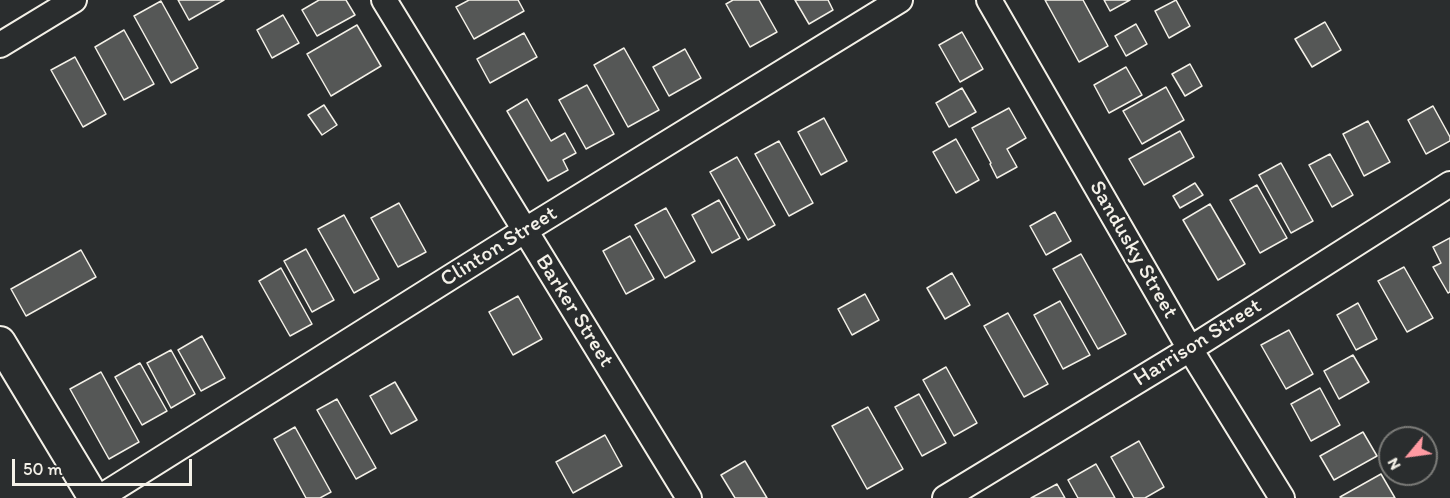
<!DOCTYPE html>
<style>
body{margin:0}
#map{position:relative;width:1450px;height:498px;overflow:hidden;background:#2a2d2e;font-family:Itim,sans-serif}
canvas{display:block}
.north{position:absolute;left:1378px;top:426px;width:60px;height:60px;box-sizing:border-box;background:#2a2d2e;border:2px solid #7b7b78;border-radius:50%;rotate:241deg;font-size:16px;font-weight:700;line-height:24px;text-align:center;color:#f4f1e8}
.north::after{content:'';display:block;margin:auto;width:21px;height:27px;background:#ff9aa2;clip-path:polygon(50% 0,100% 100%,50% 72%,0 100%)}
.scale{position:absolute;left:12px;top:459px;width:180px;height:27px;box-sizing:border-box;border:3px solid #f4f1e8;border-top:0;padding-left:8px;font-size:18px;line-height:21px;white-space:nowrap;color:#f4f1e8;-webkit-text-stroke:4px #2a2d2e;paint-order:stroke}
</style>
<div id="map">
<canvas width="1450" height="498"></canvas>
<div class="north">N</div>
<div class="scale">50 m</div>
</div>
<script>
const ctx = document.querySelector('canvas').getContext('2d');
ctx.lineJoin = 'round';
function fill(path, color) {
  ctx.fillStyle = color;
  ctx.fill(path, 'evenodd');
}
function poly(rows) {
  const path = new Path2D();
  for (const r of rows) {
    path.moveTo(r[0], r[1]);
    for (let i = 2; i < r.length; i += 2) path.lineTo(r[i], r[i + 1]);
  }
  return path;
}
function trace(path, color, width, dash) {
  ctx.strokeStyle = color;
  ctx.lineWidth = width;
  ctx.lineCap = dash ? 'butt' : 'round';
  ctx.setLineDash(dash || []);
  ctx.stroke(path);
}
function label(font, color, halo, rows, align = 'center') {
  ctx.font = font + ' Itim,sans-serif';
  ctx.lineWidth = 5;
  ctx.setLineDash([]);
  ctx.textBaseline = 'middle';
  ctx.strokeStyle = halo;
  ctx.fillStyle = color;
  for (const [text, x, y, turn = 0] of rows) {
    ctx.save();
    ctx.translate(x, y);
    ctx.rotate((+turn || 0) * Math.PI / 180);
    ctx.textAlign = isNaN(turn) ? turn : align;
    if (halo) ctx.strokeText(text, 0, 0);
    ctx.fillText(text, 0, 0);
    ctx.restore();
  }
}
const building = poly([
 [178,0,224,0,189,20,178,0],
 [319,0,346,0,355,15,317,36,302,10,319,0],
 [469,0,518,0,524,11,474,39,456,7,469,0],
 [733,0,759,0,777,32,750,47,726,4,733,0],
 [795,0,828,0,833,10,809,24,795,0],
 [1045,0,1083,0,1108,46,1079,62,1045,0],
 [1104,0,1130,0,1110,11,1104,0],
 [1176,0,1190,26,1169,38,1155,11,1176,0],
 [161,1,198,68,171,83,134,16,161,1],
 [283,15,299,43,272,58,257,30,283,15],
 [1325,22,1341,50,1312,67,1295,39,1325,22],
 [1136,24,1147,44,1126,56,1115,36,1136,24],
 [357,25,381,66,331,96,307,54,357,25],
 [124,30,154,84,124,100,95,47,124,30],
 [962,32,983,69,960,82,939,45,962,32],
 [524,33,537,57,490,83,477,59,524,33],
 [624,48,659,110,628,127,594,65,624,48],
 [685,49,701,78,669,96,653,67,685,49],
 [75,57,106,114,83,127,51,70,75,57],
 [1190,64,1202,86,1185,96,1172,74,1190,64],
 [1126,67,1142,95,1109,113,1094,85,1126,67],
 [587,85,614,134,586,149,559,100,587,85],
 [1166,87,1184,120,1142,144,1123,111,1166,87],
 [962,88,976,112,949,127,936,103,962,88],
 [527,99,551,141,565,133,576,153,563,160,568,170,548,181,507,111,527,99],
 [324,105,337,125,322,135,308,115,324,105],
 [1433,106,1450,137,1450,141,1426,154,1408,120,1433,106],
 [1009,108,1026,138,1007,149,1017,167,997,178,990,164,991,163,972,128,1009,108],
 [824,118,847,161,821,175,798,132,824,118],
 [1368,121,1390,162,1364,176,1343,134,1368,121],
 [1180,131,1194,157,1144,185,1129,159,1180,131],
 [956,139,979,180,956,193,933,152,956,139],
 [779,141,813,203,789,216,755,154,779,141],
 [1330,154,1353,195,1332,207,1309,165,1330,154],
 [737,157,775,225,748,240,710,172,737,157],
 [1281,163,1313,221,1291,233,1259,175,1281,163],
 [1195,183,1203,195,1180,208,1173,196,1195,183],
 [1257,185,1287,238,1260,253,1230,200,1257,185],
 [719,200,740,238,712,253,692,215,719,200],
 [399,203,426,252,398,267,371,218,399,203],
 [1210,204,1245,264,1218,280,1183,220,1210,204],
 [666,208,695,261,665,278,635,225,666,208],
 [1055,212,1071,241,1046,255,1030,226,1055,212],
 [344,215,379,279,354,293,318,229,344,215],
 [630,236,654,279,626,294,603,251,630,236],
 [1450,238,1450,292,1448,293,1433,267,1441,263,1433,247,1450,238],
 [306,249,334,300,312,312,284,261,306,249],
 [81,250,96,277,26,316,11,289,81,250],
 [1081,254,1126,334,1098,349,1053,269,1081,254],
 [1404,267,1433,318,1407,332,1378,281,1404,267],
 [281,268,312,324,290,336,259,281,281,268],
 [952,273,970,305,945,319,927,288,952,273],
 [865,294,879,320,852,335,838,309,865,294],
 [518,296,542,339,513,355,489,312,518,296],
 [1060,301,1090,355,1063,369,1034,315,1060,301],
 [1358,303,1377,339,1356,350,1337,315,1358,303],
 [1008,313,1048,384,1024,397,984,326,1008,313],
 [1289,330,1313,374,1286,389,1261,345,1289,330],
 [202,336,225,378,201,391,178,350,202,336],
 [171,350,195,394,171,408,147,363,171,350],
 [1353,355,1369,382,1339,399,1324,371,1353,355],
 [140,363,167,411,142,425,115,377,140,363],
 [946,367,977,423,954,436,923,380,946,367],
 [101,372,139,442,109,459,70,389,101,372],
 [395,382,417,420,391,434,370,396,395,382],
 [1320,388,1340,425,1311,441,1291,404,1320,388],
 [919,394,946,443,922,456,895,407,919,394],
 [337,399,376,468,356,479,317,410,337,399],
 [868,407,903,469,867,489,832,426,868,407],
 [295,427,331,492,320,498,306,498,274,439,295,427],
 [1363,432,1377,456,1334,480,1320,456,1363,432],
 [605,435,622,466,573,493,556,462,605,435],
 [1139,441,1164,487,1145,498,1134,498,1111,457,1139,441],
 [745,461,767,498,735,498,721,475,745,461],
 [1096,464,1115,498,1078,498,1068,480,1096,464],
 [1381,474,1395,498,1341,498,1340,497,1381,474],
 [1057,484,1065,498,1031,498,1057,484]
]);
const minor = poly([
 [384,0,689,498],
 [989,0,1190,349,1282,498],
 [0,45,74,0],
 [99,498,524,231,900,0],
 [945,498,1190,349,1450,184]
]);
const major = poly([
 [0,342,94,498]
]);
const streetNames = [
 ["Clinton Street",499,247,-32],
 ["Sandusky Street",1133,250,60],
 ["Barker Street",574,311,58],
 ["Harrison Street",1198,343,-32]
];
fill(building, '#555756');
trace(building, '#f4f1e8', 1.5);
trace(minor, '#f4f1e8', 28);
trace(major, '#f4f1e8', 34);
trace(minor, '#2a2d2e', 24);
trace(major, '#2a2d2e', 30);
label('22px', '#f4f1e8', '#2a2d2e', streetNames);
</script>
